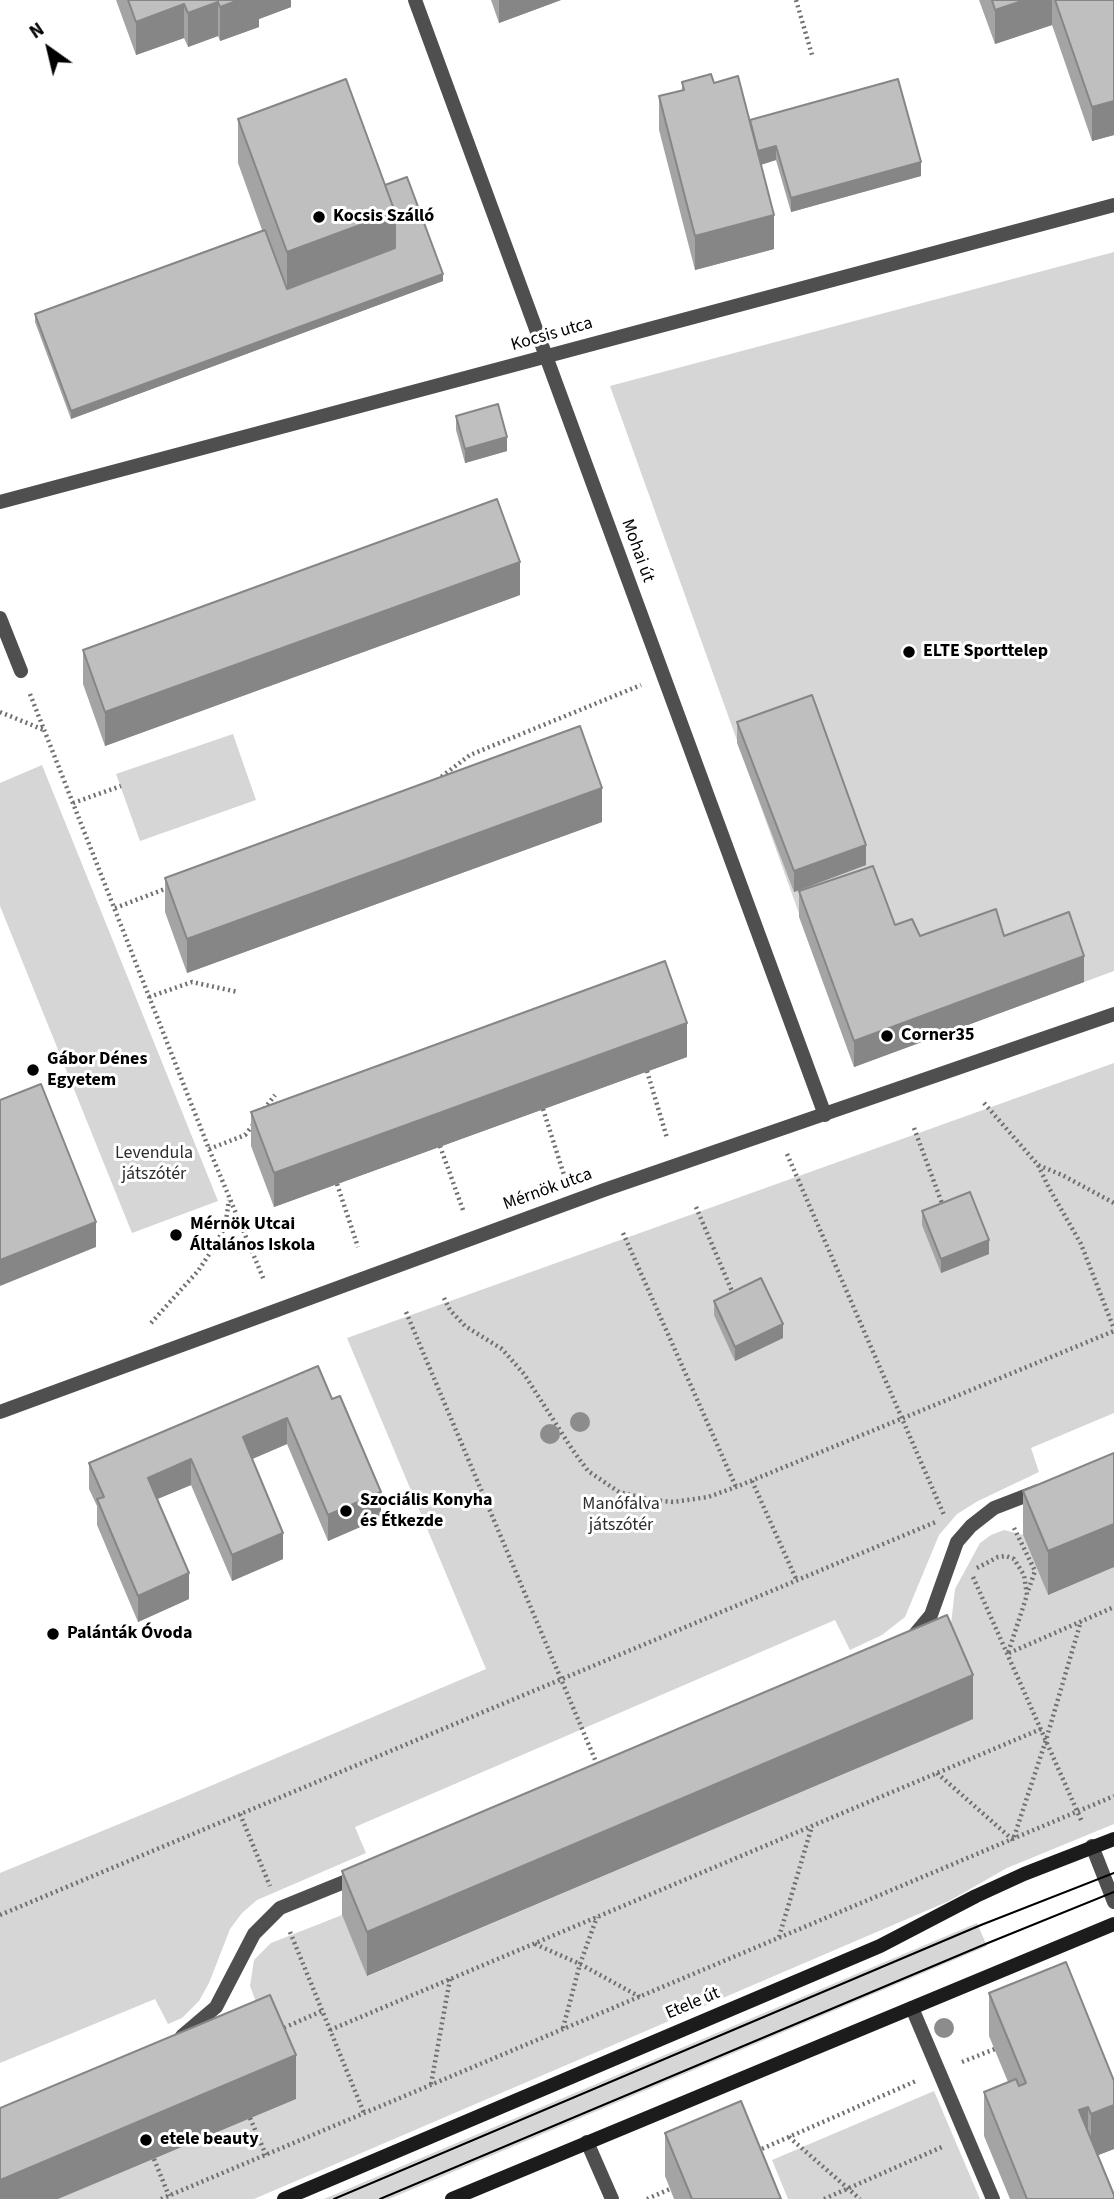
<!DOCTYPE html>
<meta charset="utf-8">
<style>
body{margin:0}
#map{position:relative;width:1114px;height:2199px;overflow:hidden;background:#fff;font-family:"Source Sans 3",sans-serif}
canvas{display:block}
.north{position:absolute;left:14px;top:14px;width:70px;height:70px;-webkit-text-stroke:5px #fff;paint-order:stroke;rotate:326deg;font-size:19px;font-weight:700;line-height:28px;text-align:center;color:#000}
.north::after{content:'';display:block;margin:auto;width:24px;height:32px;background:#000;clip-path:polygon(50% 0,100% 100%,50% 72%,0 100%)}
</style>
<div id="map">
<canvas width="1114" height="2199"></canvas>
<div class="north">N</div>
</div>
<script>
const ctx = document.querySelector('canvas').getContext('2d');
ctx.lineJoin = 'round';
function fill(path, color) {
  ctx.fillStyle = color;
  ctx.fill(path, 'evenodd');
}
function poly(rows) {
  const path = new Path2D();
  for (const r of rows) {
    path.moveTo(r[0], r[1]);
    for (let i = 2; i < r.length; i += 2) path.lineTo(r[i], r[i + 1]);
  }
  return path;
}
function trace(path, color, width, dash) {
  ctx.strokeStyle = color;
  ctx.lineWidth = width;
  ctx.lineCap = dash ? 'butt' : 'round';
  ctx.setLineDash(dash || []);
  ctx.stroke(path);
}
function label(font, color, halo, rows, align = 'center') {
  ctx.font = font + ' "Source Sans 3",sans-serif';
  ctx.lineWidth = 6;
  ctx.setLineDash([]);
  ctx.textBaseline = 'middle';
  ctx.strokeStyle = halo;
  ctx.fillStyle = color;
  for (const [text, x, y, turn = 0] of rows) {
    ctx.save();
    ctx.translate(x, y);
    ctx.rotate((+turn || 0) * Math.PI / 180);
    ctx.textAlign = isNaN(turn) ? turn : align;
    if (halo) ctx.strokeText(text, 0, 0);
    ctx.fillText(text, 0, 0);
    ctx.restore();
  }
}
const green = poly([
 [1114,252,1114,971,854,1067,610,386],
 [233,734,256,800,140,841,116,774],
 [42,765,218,1201,132,1233,0,906,0,783],
 [1114,1063,1114,1413,1031,1448,1039,1472,978,1501,957,1514,939,1535,905,1617,882,1635,850,1650,835,1620,355,1827,366,1853,257,1900,242,1913,230,1929,209,1983,199,2001,182,2018,168,2024,155,1999,0,2063,0,1873,175,1801,486,1669,347,1338],
 [1004,1530,1023,1535,1048,1595,1114,1567,1114,1824,1007,1868,949,1901,254,2199,58,2199,268,2034,250,1986,254,1960,271,1943,342,1915,368,1976,972,1719,947,1659,955,1589,980,1543,991,1535],
 [977,1923,987,1946,389,2199,324,2199],
 [934,2091,980,2199,788,2199,772,2160]
]);
const path = poly([
 [796,0,812,55],
 [30,694,209,1149,264,1280],
 [0,712,44,730],
 [437,780,470,755,641,685],
 [73,803,121,786],
 [115,908,170,887],
 [149,997,192,982,238,992],
 [647,1071,667,1138],
 [984,1103,1038,1165,1062,1175,1114,1203],
 [264,1109,275,1095],
 [543,1109,564,1175],
 [914,1128,943,1206],
 [440,1146,463,1210],
 [209,1149,245,1135,253,1125],
 [787,1154,944,1515],
 [1038,1165,1049,1188,1081,1244,1114,1329],
 [337,1184,358,1247],
 [696,1207,734,1296],
 [623,1233,736,1487],
 [444,1298,450,1310,465,1326,502,1349,524,1374,572,1449,588,1471,619,1492,651,1500,673,1502,708,1497,736,1487,1114,1331],
 [406,1312,599,1769],
 [151,1323,198,1271,212,1250,225,1227,229,1200],
 [752,1481,797,1581],
 [1014,1528,1035,1571,1027,1594],
 [977,1568,998,1557,1006,1556,1014,1559,1024,1575,1027,1595,1008,1653],
 [973,1577,1082,1822],
 [1009,1653,1114,1607],
 [937,1773,1013,1840,1046,1740,1081,1621],
 [240,1814,270,1886],
 [0,1915,938,1521],
 [290,1932,364,2113],
 [779,1937,812,1826],
 [535,1944,580,1964,640,1997],
 [563,2028,580,1964,597,1917],
 [279,2030,322,2011],
 [330,2030,1041,1729],
 [962,2062,995,2049],
 [431,2084,450,1979],
 [250,2118,266,2155],
 [789,2137,860,2199],
 [757,2151,916,2081],
 [154,2159,169,2196],
 [161,2199,1114,1796],
 [647,2199,670,2189],
 [824,2199,942,2147]
]);
const service = poly([
 [0,618,21,671],
 [911,1639,931,1615,957,1542,971,1526,994,1508,1038,1491],
 [912,2008,993,2199],
 [182,2036,216,2007,254,1934,280,1908,359,1876],
 [587,2142,612,2199]
]);
const minor = poly([
 [415,0,825,1115],
 [0,502,1114,205],
 [0,1412,604,1190,1114,1014],
 [1092,1846,1114,1902]
]);
const secondary = poly([
 [284,2199,880,1946,976,1896,1024,1874,1114,1839],
 [452,2199,1114,1924]
]);
const tram = poly([
 [334,2199,981,1925,1114,1873],
 [380,2199,988,1943,1114,1892]
]);
const trees = [
 [580,1422],
 [550,1434],
 [944,2028]
];
const wall = poly([
 [116,0,291,0,291,7,259,19,259,27,220,41,218,36,188,47,184,38,136,55],
 [491,0,561,0,499,23],
 [979,0,1114,0,1114,135,1092,141,1052,25,995,44],
 [682,82,714,83,750,120,921,176,791,212,776,160,761,165,774,249,695,270,659,130,659,96,682,91],
 [238,119,385,185,443,281,71,419,35,322,35,314,262,230,238,163],
 [456,416,507,451,465,463,456,430],
 [520,595,105,746,83,684,83,650],
 [737,722,866,865,794,892,737,743],
 [602,822,187,973,165,912,165,878],
 [799,891,920,936,1004,936,1084,982,854,1067,799,917],
 [687,1057,274,1207,251,1146,251,1112],
 [922,1211,989,1254,941,1273,922,1225],
 [714,1301,783,1338,735,1361,714,1315],
 [318,1366,381,1518,328,1541,287,1444,252,1459,283,1559,232,1581,191,1485,157,1499,189,1599,138,1622,97,1525,97,1506,89,1489,89,1463],
 [1114,1453,1114,1567,1048,1595,1023,1535,1023,1491],
 [973,1719,367,1976,342,1915,342,1871],
 [1066,1962,1114,2149,1098,2155,1114,2199,1010,2199,984,2136,984,2092,1008,2082,989,2036,989,1993],
 [665,2133,781,2199,674,2199,665,2176]
]);
const shadedWall = poly([
 [239,0,291,0,291,7,259,19,259,27,220,41,220,7],
 [499,0,561,0,499,23],
 [1025,0,1052,0,1052,25,995,44,995,10],
 [218,2,218,36,188,47,188,13],
 [184,4,184,38,136,55,136,22],
 [1114,101,1114,135,1092,141,1092,107],
 [776,146,776,160,753,167,753,153],
 [921,162,921,176,791,212,791,198],
 [395,212,395,256,287,296,287,252],
 [774,215,774,249,695,270,695,236],
 [443,274,443,281,71,419,71,411],
 [507,437,507,451,465,463,465,449],
 [520,562,520,595,105,746,105,712],
 [602,788,602,822,187,973,187,939],
 [866,845,866,865,794,892,794,871],
 [1084,956,1084,982,854,1067,854,1041],
 [687,1023,687,1057,274,1207,274,1173],
 [96,1222,96,1247,0,1286,0,1260],
 [989,1240,989,1254,941,1273,941,1259],
 [783,1324,783,1338,735,1361,735,1347],
 [287,1418,287,1444,243,1463,243,1437],
 [191,1459,191,1485,148,1503,148,1478],
 [381,1492,381,1518,328,1541,328,1515],
 [1114,1524,1114,1567,1048,1595,1048,1551],
 [283,1533,283,1559,232,1581,232,1555],
 [189,1573,189,1599,138,1622,138,1596],
 [973,1675,973,1719,367,1976,367,1932],
 [296,2055,296,2099,58,2199,0,2199,0,2180],
 [1114,2105,1114,2149,1091,2158,1091,2114],
 [1088,2107,1088,2150,1079,2110]
]);
const building = poly([
 [128,0,239,0,220,7,218,2,188,13,184,4,136,22,128,0],
 [992,0,1025,0,995,10,992,0],
 [1055,0,1114,0,1114,101,1092,107,1055,0],
 [711,74,714,83,738,76,774,215,695,236,659,96,684,90,682,82,711,74],
 [346,79,395,212,287,252,238,119,346,79],
 [898,79,921,162,791,198,776,146,758,151,750,120,898,79],
 [407,177,443,274,71,411,35,314,265,230,287,289,395,248,395,212,385,185,407,177],
 [498,404,507,437,465,449,456,416,498,404],
 [497,499,520,562,105,712,83,650,497,499],
 [812,695,866,845,794,871,737,722,812,695],
 [580,726,602,788,187,939,165,878,580,726],
 [873,866,895,925,912,919,920,936,996,909,1004,936,1069,912,1084,956,854,1041,799,891,873,866],
 [665,961,687,1023,274,1173,251,1112,665,961],
 [41,1084,96,1222,0,1260,0,1100,41,1084],
 [970,1192,989,1240,941,1259,922,1211,970,1192],
 [761,1278,783,1324,735,1347,714,1301,761,1278],
 [318,1366,332,1399,340,1396,381,1492,328,1515,287,1418,243,1437,283,1533,232,1555,191,1459,148,1478,189,1573,138,1596,97,1499,104,1497,89,1463,318,1366],
 [1114,1453,1114,1524,1048,1551,1023,1491,1114,1453],
 [947,1615,973,1675,367,1932,342,1871,947,1615],
 [1066,1962,1114,2081,1114,2105,1091,2114,1088,2107,1079,2110,1114,2195,1114,2199,1027,2199,984,2092,1016,2079,1019,2086,1026,2083,989,1993,1066,1962],
 [270,1995,296,2055,0,2180,0,2108,270,1995],
 [741,2101,781,2199,692,2199,665,2133,741,2101]
]);
const markers = [
 [319,217,7,"#000"],
 [909,652,7,"#000"],
 [887,1036,7,"#000"],
 [33,1070,7,"#000"],
 [176,1235,7,"#000"],
 [346,1511,7,"#000"],
 [53,1634,7,"#000"],
 [146,2140,7,"#000"]
];
const poiNames = [
 ["Kocsis Szálló",333,217],
 ["ELTE Sporttelep",923,652],
 ["Corner35",901,1036],
 ["Gábor Dénes",47,1060],
 ["Egyetem",47,1081],
 ["Mérnök Utcai",190,1225],
 ["Általános Iskola",190,1246],
 ["Szociális Konyha",360,1501],
 ["és Étkezde",360,1522],
 ["Palánták Óvoda",67,1634],
 ["etele beauty",160,2140]
];
const streetNames = [
 ["Kocsis utca",552,335,-16],
 ["Mohai út",637,551,70],
 ["Mérnök utca",548,1190,-20],
 ["Etele út",693,2004,-23]
];
const parkNames = [
 ["Levendula",154,1154],
 ["játszótér",154,1175],
 ["Manófalva",621,1505],
 ["játszótér",621,1526]
];
fill(green, '#d6d6d6');
trace(path, '#717171', 4.5, [2, 3.5]);
trace(service, '#4f4f4f', 14);
trace(minor, '#4f4f4f', 14);
trace(secondary, '#1c1c1c', 14);
trace(tram, '#000', 2);
ctx.fillStyle = '#8c8c8c';
for (const [x, y] of trees) {
  ctx.beginPath();
  ctx.arc(x, y, 10, 0, 2 * Math.PI);
  ctx.fill();
}
fill(wall, '#a4a4a4');
fill(shadedWall, '#868686');
fill(building, '#bfbfbf');
trace(building, '#868686', 2);
for (const [x, y, r, color] of markers) {
  const dot = new Path2D();
  dot.arc(x, y, r, 0, 2 * Math.PI);
  ctx.fillStyle = color;
  ctx.fill(dot);
  trace(dot, '#fff', 2.5);
}
label('bold 18px', '#000', '#fff', poiNames, 'left');
label('18px', '#000', '#fff', streetNames);
label('18px', '#2d2d2d', '#fff', parkNames);
</script>
